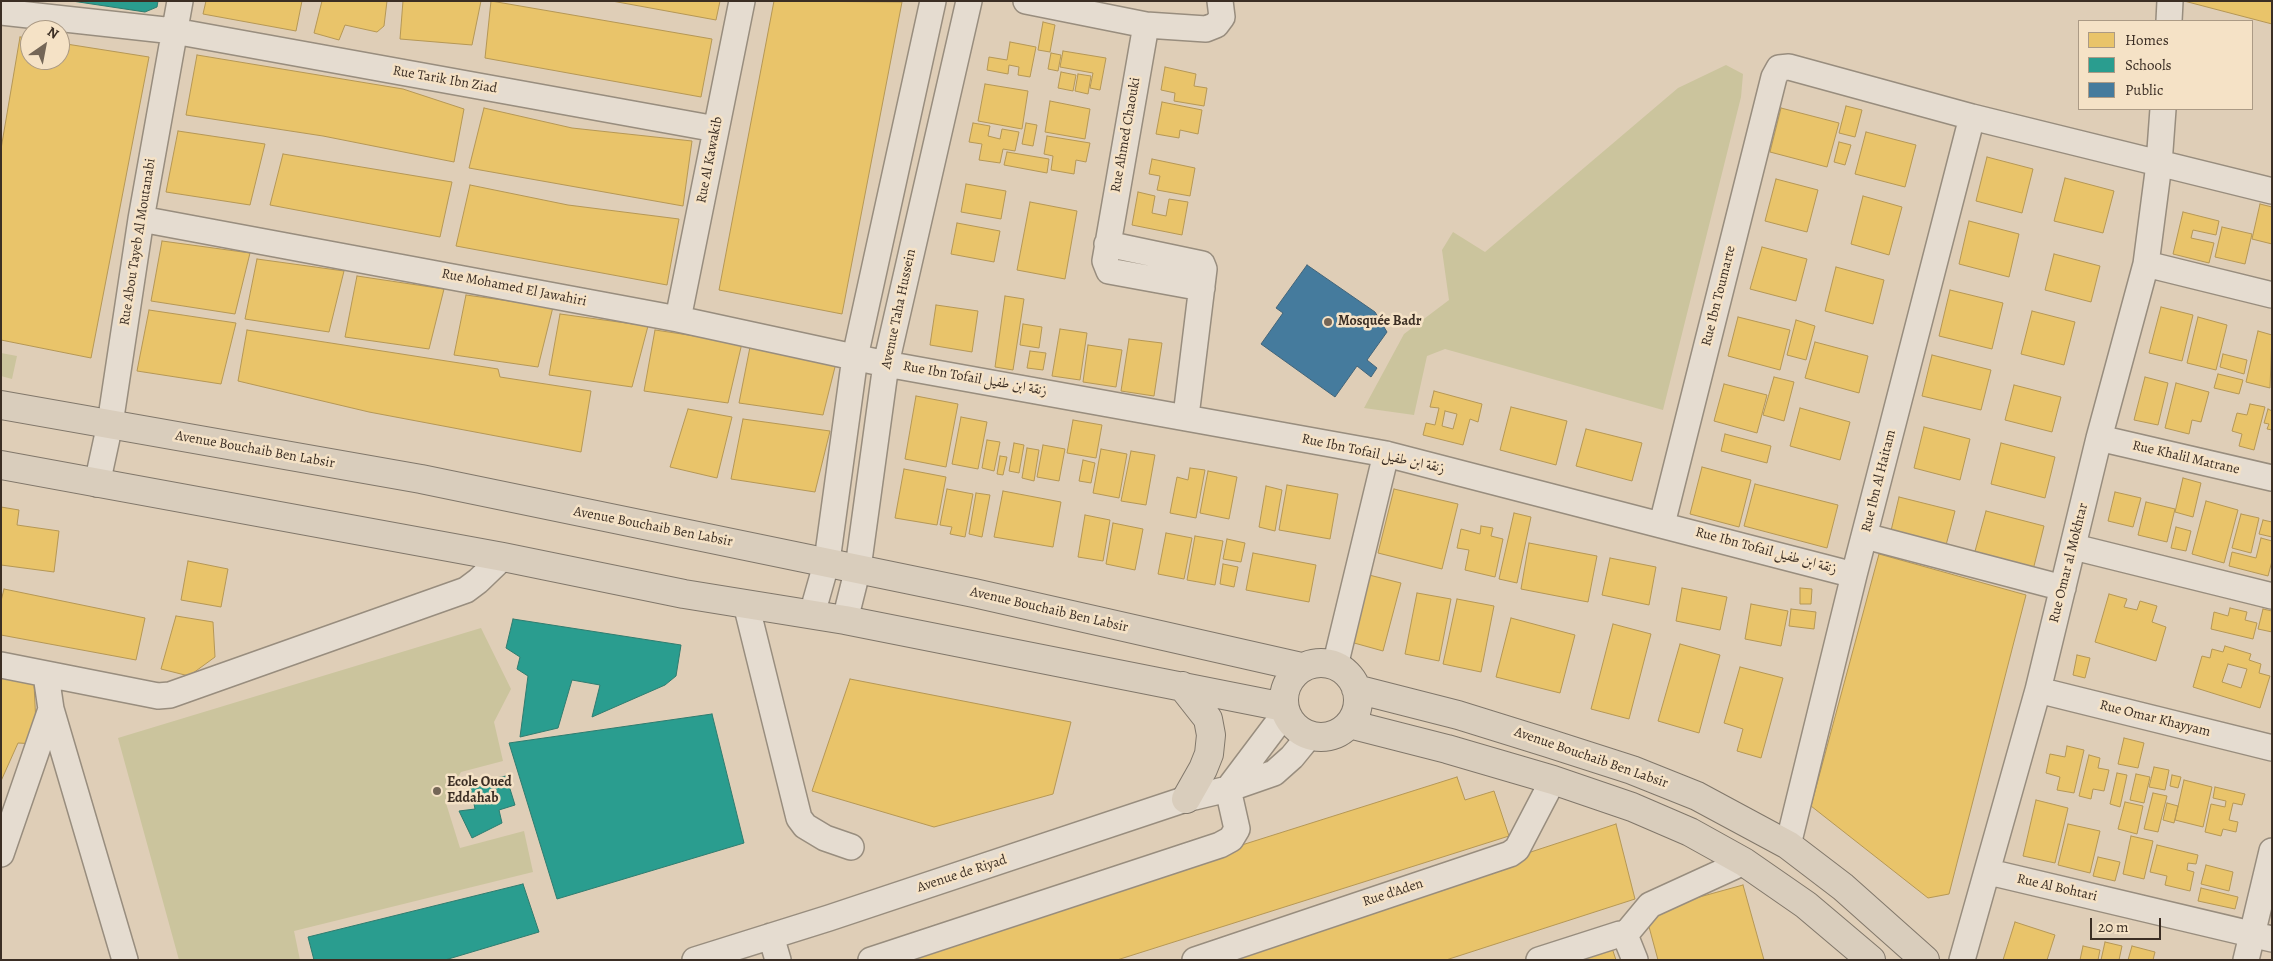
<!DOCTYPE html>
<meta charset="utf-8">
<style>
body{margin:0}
#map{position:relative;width:2273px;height:961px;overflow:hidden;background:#dfceb7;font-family:Alegreya,serif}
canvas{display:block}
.frame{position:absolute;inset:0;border:2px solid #3b2e24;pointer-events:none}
.legend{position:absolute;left:2078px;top:20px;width:175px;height:90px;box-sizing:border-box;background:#f5e2c6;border:1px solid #ab9a85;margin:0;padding:6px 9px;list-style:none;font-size:15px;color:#3b2e24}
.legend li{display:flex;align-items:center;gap:10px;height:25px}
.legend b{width:25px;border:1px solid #ab9a85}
.north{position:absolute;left:20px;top:20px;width:50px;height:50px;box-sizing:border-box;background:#f5e2c6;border:1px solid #ab9a85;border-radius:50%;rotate:33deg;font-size:14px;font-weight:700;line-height:20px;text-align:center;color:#3b2e24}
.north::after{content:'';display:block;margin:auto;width:18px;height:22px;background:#746657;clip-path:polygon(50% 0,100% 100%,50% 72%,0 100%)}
.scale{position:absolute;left:2090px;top:918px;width:71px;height:22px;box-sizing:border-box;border:2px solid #3b2e24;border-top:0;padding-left:6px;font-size:15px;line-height:18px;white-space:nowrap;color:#3b2e24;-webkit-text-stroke:4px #f5e2c6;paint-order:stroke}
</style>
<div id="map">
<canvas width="2273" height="961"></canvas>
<div class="frame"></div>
<ul class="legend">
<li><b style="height:14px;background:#e9c46a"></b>Homes</li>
<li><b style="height:14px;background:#2a9d8f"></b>Schools</li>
<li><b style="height:14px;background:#457b9d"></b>Public</li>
</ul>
<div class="north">N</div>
<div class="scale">20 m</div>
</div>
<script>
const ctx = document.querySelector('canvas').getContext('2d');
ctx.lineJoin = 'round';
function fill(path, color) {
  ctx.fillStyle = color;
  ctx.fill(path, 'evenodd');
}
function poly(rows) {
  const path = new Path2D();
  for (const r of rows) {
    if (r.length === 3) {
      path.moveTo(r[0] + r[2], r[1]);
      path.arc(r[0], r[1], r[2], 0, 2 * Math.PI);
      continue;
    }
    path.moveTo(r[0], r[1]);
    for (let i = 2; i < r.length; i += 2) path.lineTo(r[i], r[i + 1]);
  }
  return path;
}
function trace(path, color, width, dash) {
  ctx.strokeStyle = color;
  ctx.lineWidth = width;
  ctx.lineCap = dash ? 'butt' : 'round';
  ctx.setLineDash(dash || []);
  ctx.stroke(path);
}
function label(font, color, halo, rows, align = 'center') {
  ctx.font = font + ' Alegreya,Amiri,serif';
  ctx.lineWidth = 5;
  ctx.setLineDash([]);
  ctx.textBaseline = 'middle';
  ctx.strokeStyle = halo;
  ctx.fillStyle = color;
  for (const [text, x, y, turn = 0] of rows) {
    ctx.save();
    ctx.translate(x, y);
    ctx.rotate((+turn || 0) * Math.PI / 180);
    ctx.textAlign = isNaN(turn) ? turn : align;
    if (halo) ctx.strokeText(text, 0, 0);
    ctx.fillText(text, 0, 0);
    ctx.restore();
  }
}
const green = poly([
 [1726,65,1743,74,1741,97,1663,410,1445,349,1427,356,1414,415,1364,408,1404,334,1449,300,1442,250,1453,232,1485,252,1678,88],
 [1,353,17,356,12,379,1,376],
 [481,628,511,689,494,722,503,761,461,772,445,800,460,848,524,831,533,872,294,931,300,960,179,960,118,738]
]);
const homes = poly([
 [206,1,302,1,296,31,203,14,206,1],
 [322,1,387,1,384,26,377,32,345,25,339,40,314,33,322,1],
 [403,1,481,1,472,45,400,39,403,1],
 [491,1,712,39,701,97,485,58,491,1],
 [612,1,720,1,716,20,612,1],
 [774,1,902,2,842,314,719,290,774,1],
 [2184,1,2272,1,2272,24,2184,1],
 [1043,22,1055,25,1050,52,1038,50,1043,22],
 [20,37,30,38,30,60,60,60,60,43,149,57,91,358,1,340,1,149,20,37],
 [1010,42,1036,47,1030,77,1018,75,1019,67,1009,65,1008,74,987,70,989,57,1007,60,1010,42],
 [1063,51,1106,58,1100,90,1090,88,1093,73,1060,67,1063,51],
 [1051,53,1061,55,1058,71,1048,69,1051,53],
 [197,55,403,89,464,109,454,162,323,136,186,115,197,55],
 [1165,67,1196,74,1194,86,1207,88,1204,106,1174,101,1175,93,1161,90,1165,67],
 [1061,72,1076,75,1073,91,1058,88,1061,72],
 [1078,74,1091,76,1088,94,1075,91,1078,74],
 [985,84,1028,91,1022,129,978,121,985,84],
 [1050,101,1090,109,1085,139,1045,132,1050,101],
 [1162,102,1202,110,1198,134,1180,130,1179,138,1156,134,1162,102],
 [1846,106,1862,110,1855,137,1839,133,1846,106],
 [484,108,572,128,692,141,683,206,469,168,484,108],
 [1781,108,1839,123,1827,167,1770,152,1781,108],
 [973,123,990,126,988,136,1000,139,1002,129,1019,132,1015,151,1003,149,1000,163,979,160,982,144,969,142,973,123],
 [1026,123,1037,125,1033,146,1022,144,1026,123],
 [178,131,265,144,250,205,166,192,178,131],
 [1866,132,1916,145,1905,187,1855,174,1866,132],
 [1047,136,1090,143,1086,162,1076,160,1074,174,1051,170,1053,156,1044,154,1047,136],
 [1839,142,1851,145,1845,165,1834,162,1839,142],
 [1007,152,1049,159,1047,173,1004,165,1007,152],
 [283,154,452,182,440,237,270,205,283,154],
 [1987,157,2033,169,2022,213,1976,201,1987,157],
 [1152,159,1195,168,1190,196,1157,190,1160,176,1149,174,1152,159],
 [2065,178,2114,191,2103,233,2054,221,2065,178],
 [1776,179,1818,190,1807,232,1765,221,1776,179],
 [966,184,1006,191,1001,219,961,212,966,184],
 [470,185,568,205,679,219,667,285,456,246,470,185],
 [1138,192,1155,196,1152,213,1166,216,1169,199,1188,202,1182,235,1132,225,1138,192],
 [1863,196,1902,207,1889,255,1851,244,1863,196],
 [1030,202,1077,211,1065,279,1017,270,1030,202],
 [2260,204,2272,207,2272,244,2252,239,2260,204],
 [2183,212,2219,221,2216,235,2193,230,2191,238,2214,243,2209,263,2173,254,2183,212],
 [1969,221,2019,234,2009,277,1959,264,1969,221],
 [957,223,1000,231,994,262,951,254,957,223],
 [2222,227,2252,234,2245,264,2215,257,2222,227],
 [162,241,250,253,235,314,151,301,162,241],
 [1762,247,1807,259,1796,301,1750,289,1762,247],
 [2054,254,2100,266,2091,302,2045,290,2054,254],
 [257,259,344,271,329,332,245,319,257,259],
 [1836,267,1884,280,1873,324,1825,311,1836,267],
 [357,276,444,289,429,349,345,337,357,276],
 [1950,290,2003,303,1992,349,1939,336,1950,290],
 [466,295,553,307,538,367,454,355,466,295],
 [1005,296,1024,299,1013,370,995,367,1005,296],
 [936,305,978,311,972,352,930,345,936,305],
 [2161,307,2193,315,2182,361,2149,353,2161,307],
 [149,310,236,323,221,384,137,371,149,310],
 [2032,311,2075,322,2064,365,2021,354,2032,311],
 [560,314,648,326,632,387,549,375,560,314],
 [1738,317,1790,330,1780,370,1728,356,1738,317],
 [2198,317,2227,325,2216,370,2187,363,2198,317],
 [1796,320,1815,326,1806,360,1787,355,1796,320],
 [1023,324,1042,327,1039,348,1020,345,1023,324],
 [1060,329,1087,333,1080,380,1052,376,1060,329],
 [247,330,498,369,500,377,591,391,581,452,369,412,238,381,247,330],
 [655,330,742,343,728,403,644,391,655,330],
 [2258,331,2272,335,2270,388,2246,382,2258,331],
 [1129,339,1162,343,1154,396,1121,391,1129,339],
 [751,342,838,355,823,415,739,403,751,342],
 [1815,342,1868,356,1859,393,1805,378,1815,342],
 [1088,345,1122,350,1116,387,1083,382,1088,345],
 [1030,351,1046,353,1043,370,1027,368,1030,351],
 [2223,354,2247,360,2244,374,2220,367,2223,354],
 [1932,355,1991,370,1981,410,1922,396,1932,355],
 [2218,374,2243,380,2239,394,2214,388,2218,374],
 [1774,377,1794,382,1784,421,1763,415,1774,377],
 [2145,377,2168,383,2158,425,2134,420,2145,377],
 [2176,383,2209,392,2201,422,2192,420,2189,434,2165,428,2176,383],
 [1724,384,1767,395,1757,433,1714,421,1724,384],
 [2014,385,2061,397,2052,432,2005,420,2014,385],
 [1434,391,1482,404,1478,422,1470,419,1463,445,1423,435,1426,423,1435,425,1439,408,1430,407,1434,391],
 [1445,411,1457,414,1453,429,1442,426,1445,411],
 [916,396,958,404,946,467,905,459,916,396],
 [2250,404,2265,407,2254,450,2239,446,2242,434,2232,431,2237,413,2247,415,2250,404],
 [1511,407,1567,421,1556,465,1500,450,1511,407],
 [1800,408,1850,422,1840,460,1790,446,1800,408],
 [688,409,732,417,717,478,670,467,688,409],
 [2268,409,2272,411,2272,430,2267,429,2269,424,2264,423,2268,409],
 [961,417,987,422,978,469,952,464,961,417],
 [743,419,830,431,815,492,731,479,743,419],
 [1073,420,1102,425,1096,458,1067,453,1073,420],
 [1924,427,1970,439,1960,480,1914,468,1924,427],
 [1586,429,1642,443,1632,481,1576,466,1586,429],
 [1725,434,1771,446,1767,463,1721,451,1725,434],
 [987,440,1000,442,994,471,982,468,987,440],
 [1014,443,1024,445,1019,473,1009,471,1014,443],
 [2001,443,2055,457,2045,498,1991,484,2001,443],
 [1043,445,1065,449,1059,481,1037,477,1043,445],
 [1027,448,1039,450,1034,481,1022,478,1027,448],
 [1101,449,1127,454,1119,498,1093,493,1101,449],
 [1131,451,1155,455,1146,505,1121,501,1131,451],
 [1000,456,1007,457,1003,475,997,474,1000,456],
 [1083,460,1095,463,1091,483,1079,481,1083,460],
 [1702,467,1751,480,1739,527,1690,514,1702,467],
 [1190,468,1205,470,1196,518,1170,513,1177,477,1188,480,1190,468],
 [904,469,946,477,937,525,895,518,904,469],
 [1208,471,1237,477,1229,519,1200,513,1208,471],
 [2183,478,2201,483,2193,517,2175,512,2183,478],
 [1755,484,1838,505,1827,548,1744,526,1755,484],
 [1287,485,1338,494,1330,539,1279,530,1287,485],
 [1266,486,1282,490,1275,531,1259,527,1266,486],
 [947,489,973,494,965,537,950,534,952,527,940,525,947,489],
 [1394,489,1458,504,1442,569,1378,553,1394,489],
 [1003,491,1061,502,1053,547,994,537,1003,491],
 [2115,492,2141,498,2133,527,2108,521,2115,492],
 [976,493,990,495,982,537,969,534,976,493],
 [1899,497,1955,511,1945,549,1890,535,1899,497],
 [2206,501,2238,510,2224,563,2192,554,2206,501],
 [2146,502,2175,509,2167,542,2138,535,2146,502],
 [1,507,19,510,17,525,59,531,54,572,1,565,1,507],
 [1986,511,2044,526,2033,570,1974,555,1986,511],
 [1514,513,1531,517,1517,583,1499,579,1514,513],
 [2241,514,2259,518,2251,553,2232,548,2241,514],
 [1085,515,1110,520,1103,561,1078,557,1085,515],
 [2263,520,2272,522,2272,537,2259,534,2263,520],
 [1113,523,1143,529,1135,570,1106,564,1113,523],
 [1481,526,1493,528,1491,536,1503,539,1495,577,1465,570,1469,550,1457,548,1461,529,1480,534,1481,526],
 [2176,527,2191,531,2186,551,2171,548,2176,527],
 [1166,533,1192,538,1184,579,1158,574,1166,533],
 [1195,536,1223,541,1215,585,1187,580,1195,536],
 [2261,538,2272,541,2272,561,2268,576,2229,566,2232,552,2256,558,2261,538],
 [1227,539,1245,543,1241,562,1223,559,1227,539],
 [1529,543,1597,556,1588,602,1521,589,1529,543],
 [1253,553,1316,565,1309,602,1246,590,1253,553],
 [1879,554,2026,595,1949,894,1928,898,1811,806,1879,554],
 [1610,558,1656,567,1649,605,1602,595,1610,558],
 [188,561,228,569,221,607,181,600,188,561],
 [1223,564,1238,567,1234,587,1220,584,1223,564],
 [1365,574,1401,583,1383,651,1347,641,1365,574],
 [1682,588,1727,597,1720,630,1676,621,1682,588],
 [1800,588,1812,589,1811,604,1800,604,1800,588],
 [4,589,145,618,136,660,1,635,1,601,4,589],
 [1417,593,1451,599,1439,661,1405,654,1417,593],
 [2109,594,2127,599,2124,607,2137,610,2140,601,2157,606,2152,622,2166,627,2156,661,2095,642,2109,594],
 [1457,599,1494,606,1481,672,1443,664,1457,599],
 [1751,604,1788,611,1781,646,1745,639,1751,604],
 [2230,608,2247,612,2245,620,2257,623,2253,639,2211,629,2214,612,2228,616,2230,608],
 [1791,609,1816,612,1814,629,1789,626,1791,609],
 [2263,609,2272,611,2272,632,2258,629,2263,609],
 [176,616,213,622,215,657,189,676,161,669,176,616],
 [1511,618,1575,635,1560,693,1496,677,1511,618],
 [1613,624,1651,634,1629,719,1591,709,1613,624],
 [1680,644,1720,655,1699,733,1658,721,1680,644],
 [2225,646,2251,654,2249,660,2261,664,2259,673,2270,676,2260,708,2193,687,2202,656,2210,658,2212,649,2223,652,2225,646],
 [2228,664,2247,669,2241,688,2222,682,2228,664],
 [2077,655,2090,658,2085,678,2073,675,2077,655],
 [1740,667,1783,678,1761,758,1737,751,1743,729,1724,723,1740,667],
 [1,678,34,684,37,744,18,743,1,781,1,678],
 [850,679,1071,722,1053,794,934,827,812,791,850,679],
 [2124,738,2144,743,2138,768,2118,764,2124,738],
 [2067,746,2084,750,2074,793,2057,790,2060,777,2046,773,2050,754,2065,757,2067,746],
 [2089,755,2100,758,2098,768,2109,770,2104,791,2093,789,2091,799,2079,796,2089,755],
 [2154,767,2169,770,2165,790,2149,787,2154,767],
 [2117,773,2127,775,2120,807,2110,804,2117,773],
 [2136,774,2150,777,2144,803,2130,800,2136,774],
 [2172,775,2181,777,2178,788,2170,786,2172,775],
 [1457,777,1465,800,1494,791,1509,836,1117,960,878,960,1457,777],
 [2184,780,2212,787,2203,827,2175,820,2184,780],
 [2215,787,2245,794,2242,805,2233,803,2229,820,2238,822,2236,832,2223,829,2221,836,2205,832,2211,804,2225,807,2226,801,2213,798,2215,787],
 [2153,793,2167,796,2158,832,2144,829,2153,793],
 [2036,800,2068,808,2055,863,2023,856,2036,800],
 [2125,802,2143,806,2137,834,2118,829,2125,802],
 [2167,803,2178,806,2174,823,2163,820,2167,803],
 [1616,824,1635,899,1446,960,1202,960,1616,824],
 [2068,824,2100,831,2090,873,2058,865,2068,824],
 [2131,836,2153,841,2144,879,2123,874,2131,836],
 [2157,845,2198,855,2196,864,2188,863,2187,870,2194,872,2190,891,2165,885,2167,876,2150,872,2157,845],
 [2098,857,2120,862,2115,881,2093,876,2098,857],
 [2206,865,2233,872,2229,891,2201,884,2206,865],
 [1743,885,1764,960,1658,960,1645,912,1743,885],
 [2201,888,2238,897,2235,909,2198,901,2201,888],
 [2015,922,2055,935,2047,960,2003,960,2015,922],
 [1610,942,1616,960,1555,960,1610,942],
 [2105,942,2122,946,2119,960,2101,960,2105,942],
 [2083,946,2100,950,2098,960,2080,960,2083,946],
 [2132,946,2155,952,2153,960,2128,960,2132,946]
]);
const schools = poly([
 [72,1,158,1,157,7,145,12,72,1],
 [513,619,681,645,676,676,665,685,592,717,600,685,572,680,558,728,520,737,528,676,517,669,520,657,506,648,513,619],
 [712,714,744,843,557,899,509,743,712,714],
 [506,776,515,805,499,810,502,823,472,838,459,811,475,809,470,784,506,776],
 [523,884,539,932,445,960,314,960,308,937,523,884]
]);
const public = poly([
 [1307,265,1375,312,1387,332,1367,360,1377,368,1371,377,1357,366,1335,397,1261,344,1283,313,1276,308,1307,265]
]);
const minor = poly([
 [1026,1,1146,25,1206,29,1216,25,1222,17,1220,1],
 [1,12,174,31,716,129],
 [2169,21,2170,1],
 [1146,25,1105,261,1109,271,1202,288],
 [141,219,678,319,886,364,1386,454,1854,575],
 [1107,244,1202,264,1204,269,1186,416],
 [2146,264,2272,295],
 [678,319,742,1],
 [2099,438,2272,478],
 [97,484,110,424,141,219,180,1],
 [1662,524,1774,77,1779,68,1789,67,1972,117,2272,191],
 [1865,536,2063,588],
 [2074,547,2272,596],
 [746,604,799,818,805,826,825,838,851,847],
 [812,614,827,561,855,357,933,1],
 [845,620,858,568,886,364,969,1],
 [1,665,158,696,170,695,466,590,478,581,503,557],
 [1335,666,1386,454],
 [46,675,51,709,125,960],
 [2038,690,2272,748],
 [1228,789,1286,712],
 [1788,845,1854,575,1972,117],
 [1,854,51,709],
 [1989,872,2272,939],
 [1625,935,1650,905,1744,862],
 [1625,935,1635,960],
 [771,936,778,960],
 [695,960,829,918,1186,799,1228,789,1274,773,1292,757,1310,735],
 [871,960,1220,845,1231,839,1237,829,1228,789],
 [1195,960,1510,854,1517,849,1553,780],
 [1539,960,1620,934,1625,935],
 [1962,960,2038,690,2099,438,2146,264,2159,164,2163,109],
 [2246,960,2272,851]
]);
const primary = poly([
 [1,405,421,479,974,593,1301,667],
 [1,465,503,557,684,594,845,620,1284,707],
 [1321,700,37],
 [1182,686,1208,719,1211,735,1209,754,1203,769,1186,799],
 [1356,689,1458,715,1548,743,1632,770,1697,796,1788,845,1843,887,1925,960],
 [1349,724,1447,749,1553,780,1632,807,1690,832,1744,862,1806,905,1871,960]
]);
const markers = [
 [1328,322,5,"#746657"],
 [437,791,5,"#746657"]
];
const streetNames = [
 ["Rue Tarik Ibn Ziad",445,80,10],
 ["Rue Ahmed Chaouki",1126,135,-80],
 ["Rue Al Kawakib",710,160,-79],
 ["Rue Abou Tayeb Al Moutanabi",138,242,-81],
 ["Rue Mohamed El Jawahiri",514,288,11],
 ["Rue Ibn Toumarte",1719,296,-76],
 ["Avenue Taha Hussein",899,309,-78],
 ["Rue Ibn Tofail زنقة ابن طفيل",975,379,10],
 ["Avenue Bouchaib Ben Labsir",255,450,10],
 ["Rue Ibn Tofail زنقة ابن طفيل",1373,454,12],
 ["Rue Khalil Matrane",2186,458,13],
 ["Rue Ibn Al Haitam",1879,481,-76],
 ["Avenue Bouchaib Ben Labsir",653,527,11],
 ["Rue Ibn Tofail زنقة ابن طفيل",1766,551,15],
 ["Rue Omar al Mokhtar",2069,563,-76],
 ["Avenue Bouchaib Ben Labsir",1049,610,13],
 ["Rue Omar Khayyam",2155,719,14],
 ["Avenue Bouchaib Ben Labsir",1591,758,19],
 ["Avenue de Riyad",962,874,-18],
 ["Rue Al Bohtari",2057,888,13],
 ["Rue d'Aden",1393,893,-18]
];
const poiNames = [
 ["Mosquée Badr",1338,322],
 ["Ecole Oued",447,783],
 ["Eddahab",447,799]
];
fill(green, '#cbc49d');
fill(homes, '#e9c46a');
trace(homes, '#b59755', 1);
fill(schools, '#2a9d8f');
trace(schools, '#2f7c6f', 1);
fill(public, '#457b9d');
trace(public, '#426479', 1);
trace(minor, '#988d7e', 28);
trace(primary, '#81776a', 30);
trace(minor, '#e5dcd0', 25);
trace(primary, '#d9cdbc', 28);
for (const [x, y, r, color] of markers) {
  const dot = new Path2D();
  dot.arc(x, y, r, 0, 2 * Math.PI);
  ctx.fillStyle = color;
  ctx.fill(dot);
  trace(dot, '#f5e2c6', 2);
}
label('14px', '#3b2e24', '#f5e2c6', streetNames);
label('bold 14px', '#3b2e24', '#f5e2c6', poiNames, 'left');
</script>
